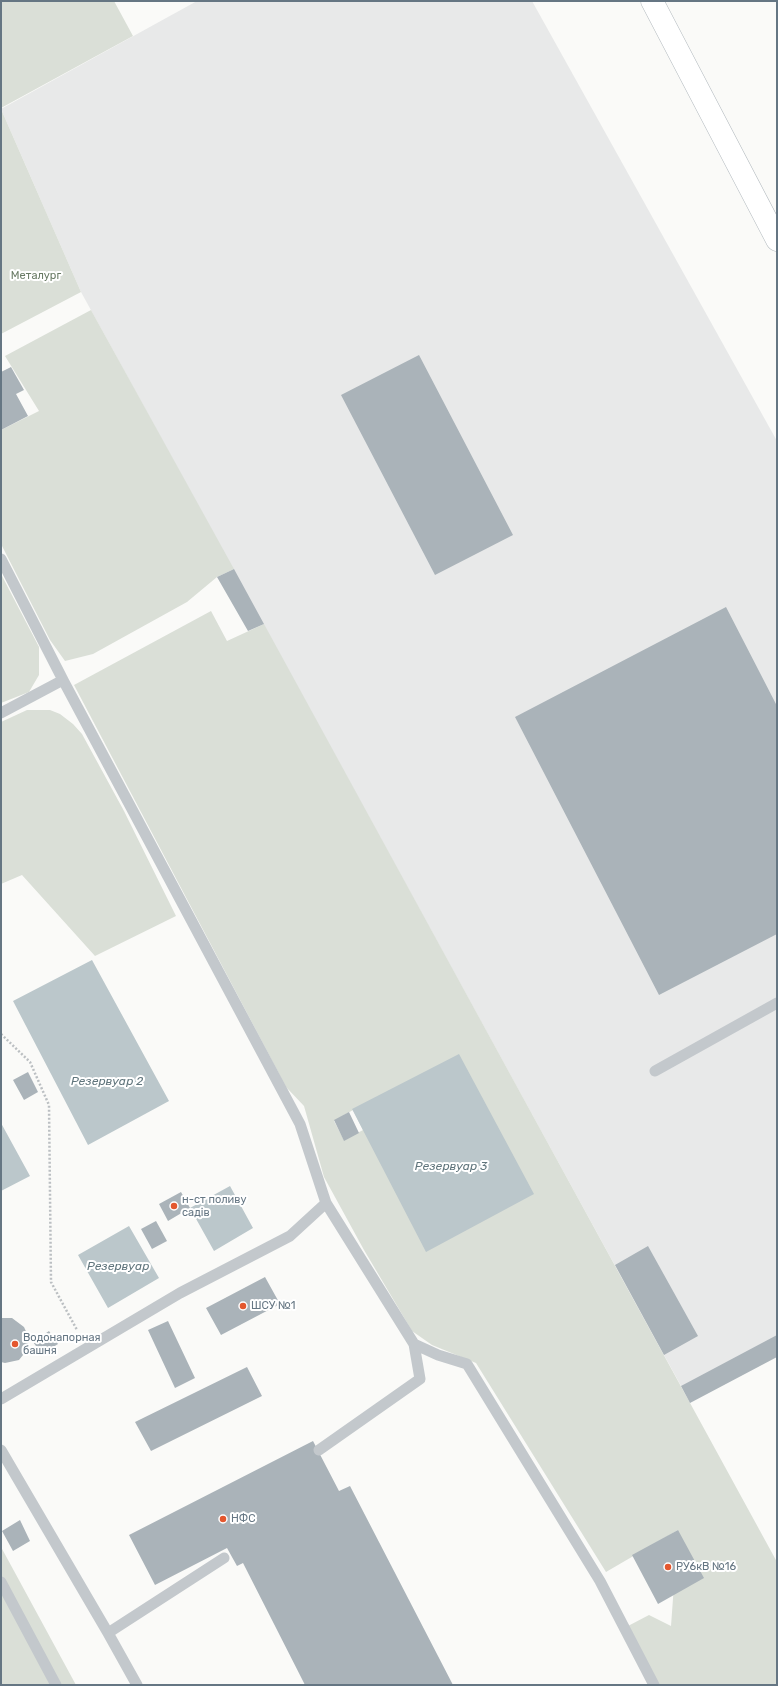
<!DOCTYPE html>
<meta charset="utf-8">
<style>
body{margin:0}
#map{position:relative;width:778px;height:1686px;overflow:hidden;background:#fafaf8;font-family:Rubik,sans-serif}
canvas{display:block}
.frame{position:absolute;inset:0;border:2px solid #657683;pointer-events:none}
</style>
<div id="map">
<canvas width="778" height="1686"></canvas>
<div class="frame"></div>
</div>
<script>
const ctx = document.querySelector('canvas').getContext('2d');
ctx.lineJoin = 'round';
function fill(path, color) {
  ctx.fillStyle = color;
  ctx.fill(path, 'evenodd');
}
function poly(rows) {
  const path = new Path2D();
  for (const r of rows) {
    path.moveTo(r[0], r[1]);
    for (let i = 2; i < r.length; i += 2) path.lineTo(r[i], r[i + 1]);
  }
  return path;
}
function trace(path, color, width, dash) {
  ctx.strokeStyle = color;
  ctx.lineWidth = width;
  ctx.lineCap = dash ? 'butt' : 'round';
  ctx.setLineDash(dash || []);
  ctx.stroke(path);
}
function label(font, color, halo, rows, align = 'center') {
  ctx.font = font + ' Rubik,sans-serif';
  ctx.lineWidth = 4;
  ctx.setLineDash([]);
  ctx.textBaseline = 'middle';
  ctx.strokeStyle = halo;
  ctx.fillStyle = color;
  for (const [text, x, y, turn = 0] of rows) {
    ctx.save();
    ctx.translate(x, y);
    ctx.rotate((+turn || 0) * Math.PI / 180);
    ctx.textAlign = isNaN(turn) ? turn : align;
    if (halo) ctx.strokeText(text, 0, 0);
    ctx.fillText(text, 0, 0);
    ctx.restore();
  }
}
const built = poly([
 [197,1,532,1,777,441,777,1345,686,1395,81,292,1,109]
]);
const green = poly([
 [1,1,114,1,133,36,1,108],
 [1,109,81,292,1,334],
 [91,310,234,569,217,577,187,602,93,654,65,661,50,640,1,544,1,430,39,411,5,356],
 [1,574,39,647,39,675,29,692,1,703],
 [211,611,227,641,264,624,777,1562,777,1685,659,1685,628,1626,649,1615,671,1626,678,1530,606,1572,476,1363,432,1345,412,1331,364,1250,324,1177,304,1106,286,1087,74,685],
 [353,1110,363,1130,344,1140,334,1121],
 [27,710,50,710,60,714,73,724,82,734,124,811,176,916,95,956,22,875,1,884,1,722],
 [1,1547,76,1685,1,1685]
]);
const water = poly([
 [92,960,169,1101,88,1145,13,1001],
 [459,1054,534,1194,426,1252,352,1109],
 [1,1123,30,1176,1,1191],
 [230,1186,253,1228,214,1251,190,1208],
 [129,1226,159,1278,108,1308,78,1255]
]);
const building = poly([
 [419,355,513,535,435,575,341,395],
 [11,367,24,390,16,394,28,416,1,430,1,372],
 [234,569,264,624,248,631,217,577],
 [726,607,777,706,777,934,659,995,515,717],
 [28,1072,38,1092,24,1100,13,1080],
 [349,1112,359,1133,344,1141,334,1120],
 [181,1192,190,1208,168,1221,159,1204],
 [156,1221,167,1241,152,1249,141,1229],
 [648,1246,698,1336,664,1355,615,1265],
 [265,1277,280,1304,221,1335,206,1308],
 [1,1318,12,1318,24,1327,29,1338,27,1350,19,1360,5,1363,1,1362],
 [168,1321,195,1378,175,1388,148,1330],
 [49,1331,58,1344,42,1354,33,1342],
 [777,1335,777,1357,690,1403,681,1386],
 [247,1367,262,1396,151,1451,135,1422],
 [313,1441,339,1491,350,1486,453,1685,305,1685,243,1563,237,1566,227,1548,155,1585,129,1535],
 [20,1520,30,1541,13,1551,2,1531],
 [678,1530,704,1578,658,1604,632,1555]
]);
const path = poly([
 [1,1034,30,1062,49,1105,51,1282,77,1330]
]);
const lane = poly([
 [1,559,63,680,1,713],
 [63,680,300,1124,326,1203,414,1344,438,1355,467,1364,600,1581,654,1685],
 [655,1071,777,1003],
 [1,1399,180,1293,290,1236,326,1203],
 [1,1450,108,1633,137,1685],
 [319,1450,420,1379,414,1344],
 [1,1582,56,1685],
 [108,1633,224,1558]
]);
const secondary = poly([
 [652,1,777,240]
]);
const markers = [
 [174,1206,4,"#e4572e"],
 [243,1306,4,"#e4572e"],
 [15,1344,4,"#e4572e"],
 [223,1519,4,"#e4572e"],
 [668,1567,4,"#e4572e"]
];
const parkNames = [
 ["Металург",36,276]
];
const poiNames = [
 ["н-ст поливу",182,1200],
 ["садів",182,1213],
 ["ШСУ №1",251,1306],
 ["Водонапорная",23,1338],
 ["башня",23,1351],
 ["НФС",231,1519],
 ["РУ6кВ №16",676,1567]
];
const waterNames = [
 ["Резервуар 2",107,1082],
 ["Резервуар 3",451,1167],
 ["Резервуар",118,1267]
];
fill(built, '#e8e9e9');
fill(green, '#dadfd7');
fill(water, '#bbc7cb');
fill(building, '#aab3b9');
trace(secondary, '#b3babf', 23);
trace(path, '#bbbfc2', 2.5, [2, 2]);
trace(lane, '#c3c8cc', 11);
trace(secondary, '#fff', 22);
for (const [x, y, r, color] of markers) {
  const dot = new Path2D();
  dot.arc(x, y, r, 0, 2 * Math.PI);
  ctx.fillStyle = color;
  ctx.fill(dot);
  trace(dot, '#fff', 1.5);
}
label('11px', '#687a64', '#fff', parkNames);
label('11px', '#657683', '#fff', poiNames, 'left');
label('italic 12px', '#60757c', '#fff', waterNames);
</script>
